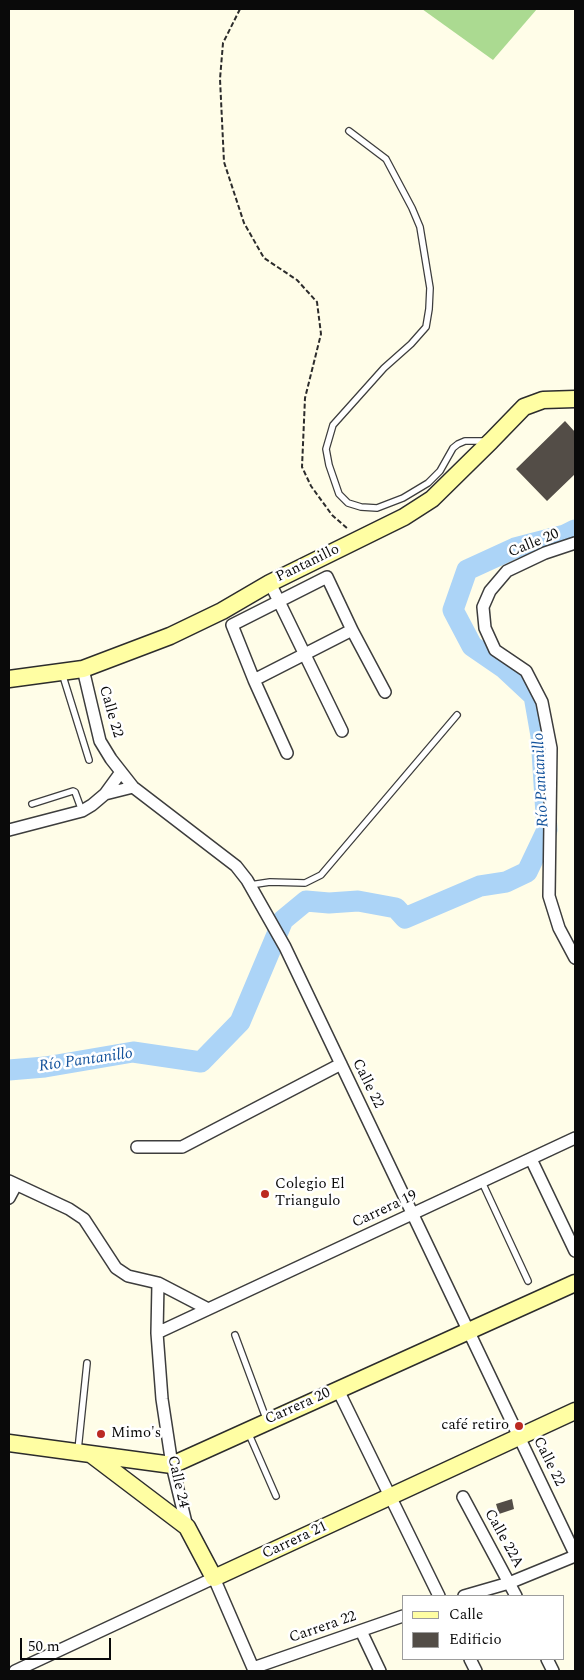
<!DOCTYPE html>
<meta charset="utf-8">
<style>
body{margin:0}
#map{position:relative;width:584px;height:1680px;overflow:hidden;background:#fffde8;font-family:Spectral,serif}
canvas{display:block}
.frame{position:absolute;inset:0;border:10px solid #0a0a0a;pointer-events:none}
.legend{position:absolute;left:402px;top:1595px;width:162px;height:65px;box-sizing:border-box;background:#fff;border:1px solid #9d9d9d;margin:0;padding:6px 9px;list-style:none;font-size:15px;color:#0a0a0a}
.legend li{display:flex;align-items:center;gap:10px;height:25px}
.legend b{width:25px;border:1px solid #9d9d9d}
.scale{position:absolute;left:20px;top:1638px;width:91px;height:22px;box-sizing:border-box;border:2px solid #0a0a0a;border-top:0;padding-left:6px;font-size:15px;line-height:18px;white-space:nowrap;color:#0a0a0a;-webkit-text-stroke:4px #fff;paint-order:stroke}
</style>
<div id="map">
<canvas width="584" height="1680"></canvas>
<div class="frame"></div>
<ul class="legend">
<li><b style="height:6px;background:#fffea3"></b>Calle</li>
<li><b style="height:14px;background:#534d47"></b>Edificio</li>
</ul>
<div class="scale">50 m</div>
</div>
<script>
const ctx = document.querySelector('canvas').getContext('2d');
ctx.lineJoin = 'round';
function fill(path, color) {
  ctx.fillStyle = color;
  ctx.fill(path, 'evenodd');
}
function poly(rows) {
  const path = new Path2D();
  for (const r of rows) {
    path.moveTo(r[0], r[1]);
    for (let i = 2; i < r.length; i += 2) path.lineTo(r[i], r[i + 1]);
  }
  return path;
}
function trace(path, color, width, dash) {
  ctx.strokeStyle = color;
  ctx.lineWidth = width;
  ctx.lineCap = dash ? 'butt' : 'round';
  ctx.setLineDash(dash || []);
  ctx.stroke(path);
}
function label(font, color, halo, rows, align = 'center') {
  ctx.font = font + ' Spectral,serif';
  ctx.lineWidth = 5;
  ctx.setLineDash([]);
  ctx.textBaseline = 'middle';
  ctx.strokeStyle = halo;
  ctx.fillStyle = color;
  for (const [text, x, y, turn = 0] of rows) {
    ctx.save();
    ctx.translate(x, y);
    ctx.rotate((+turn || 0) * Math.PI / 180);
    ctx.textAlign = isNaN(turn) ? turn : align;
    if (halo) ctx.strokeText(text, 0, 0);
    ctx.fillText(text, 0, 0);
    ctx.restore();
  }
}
const forest = poly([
 [422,9,537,9,493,60]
]);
const river = poly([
 [9,1070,45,1067,133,1052,201,1062,240,1022,283,920,306,901,329,903,358,901,396,908,405,918,480,886,506,882,527,872,547,830,541,736,534,696,504,668,472,646,453,610,467,570,515,548,565,535,575,530]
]);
const building = poly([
 [565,421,575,432,575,474,547,501,516,469],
 [512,1499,514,1509,499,1514,496,1504]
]);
const path = poly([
 [240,9,223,43,220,79,224,162,244,223,264,258,297,280,317,302,321,334,305,398,302,467,311,486,332,515,348,529]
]);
const lane = poly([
 [349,131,386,159,412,208,420,227,430,288,429,309,426,327,411,344,384,368,333,425,326,449,329,465,339,494,348,503,361,507,377,508,403,498,428,483,440,471,453,448,458,444,465,441,485,441],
 [62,673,89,760],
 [32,804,73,791,75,792,82,811],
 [250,885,270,882,305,883,321,875,457,715],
 [482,1182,528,1281],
 [235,1335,267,1421],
 [248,1432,276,1496],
 [78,1450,87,1363]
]);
const street = poly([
 [575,543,545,553,507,571,490,591,483,607,485,628,495,650,526,671,542,702,551,748,549,896,559,928,575,958],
 [270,583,342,731],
 [83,669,100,741,111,759,133,787,236,866,247,880,285,947,575,1554],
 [254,680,352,630],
 [287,753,254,680,232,625,327,577,352,630,385,692],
 [105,794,133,787],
 [9,830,82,811,92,805,105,794,121,772],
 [137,1147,182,1147,341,1064],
 [531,1159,575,1251],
 [9,1181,69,1209,84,1219,116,1268,128,1276,158,1283,208,1309],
 [9,1198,16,1185],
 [158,1283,157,1333,162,1399,172,1465,187,1527],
 [157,1333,575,1138],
 [338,1390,439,1596],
 [463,1497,516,1596],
 [464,1596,509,1583,575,1556],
 [361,1631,380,1671],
 [470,1659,476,1671],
 [547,1659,553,1671],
 [253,1668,403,1616],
 [15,1671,214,1578,253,1668]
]);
const secondary = poly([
 [9,679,83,669,170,636,222,611,270,583,404,517,432,499,491,441,524,407,543,400,575,399],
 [9,1443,172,1465,575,1283],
 [92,1455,187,1527,214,1578,575,1411]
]);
const markers = [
 [265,1194,5,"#bb2922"],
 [519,1426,5,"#bb2922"],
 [101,1434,5,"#bb2922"]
];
const streetNames = [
 ["Calle 20",534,544,-22],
 ["Pantanillo",308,564,-26],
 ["Calle 22",110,712,74],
 ["Calle 22",367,1084,64],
 ["Carrera 19",385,1210,-25],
 ["Carrera 20",298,1407,-24],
 ["Calle 22",548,1462,64],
 ["Calle 24",177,1482,77],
 ["Calle 22A",503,1539,61],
 ["Carrera 21",295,1541,-25],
 ["Carrera 22",323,1628,-19]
];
const poiNames = [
 ["Colegio El",275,1185],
 ["Triangulo",275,1202],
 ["café retiro",509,1426,"right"],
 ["Mimo's",111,1434]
];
const waterNames = [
 ["Río Pantanillo",542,780,-93],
 ["Río Pantanillo",86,1061,-8]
];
fill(forest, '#abda91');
trace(river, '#acd4f7', 21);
fill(building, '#534d47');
trace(lane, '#3d3d3d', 8);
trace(street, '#3d3d3d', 14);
trace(secondary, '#2c2c2c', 19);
trace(path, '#2c2c2c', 2, [5, 2.5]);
trace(lane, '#fff', 5.5);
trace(street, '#fff', 11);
trace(secondary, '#fffea3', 16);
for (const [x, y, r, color] of markers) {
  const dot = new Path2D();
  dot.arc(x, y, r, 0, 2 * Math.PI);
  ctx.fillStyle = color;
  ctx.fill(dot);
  trace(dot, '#fff', 2);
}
label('15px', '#0a0a0a', '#fff', streetNames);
label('15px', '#0a0a0a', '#fff', poiNames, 'left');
label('italic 16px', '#14539c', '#fff', waterNames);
</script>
